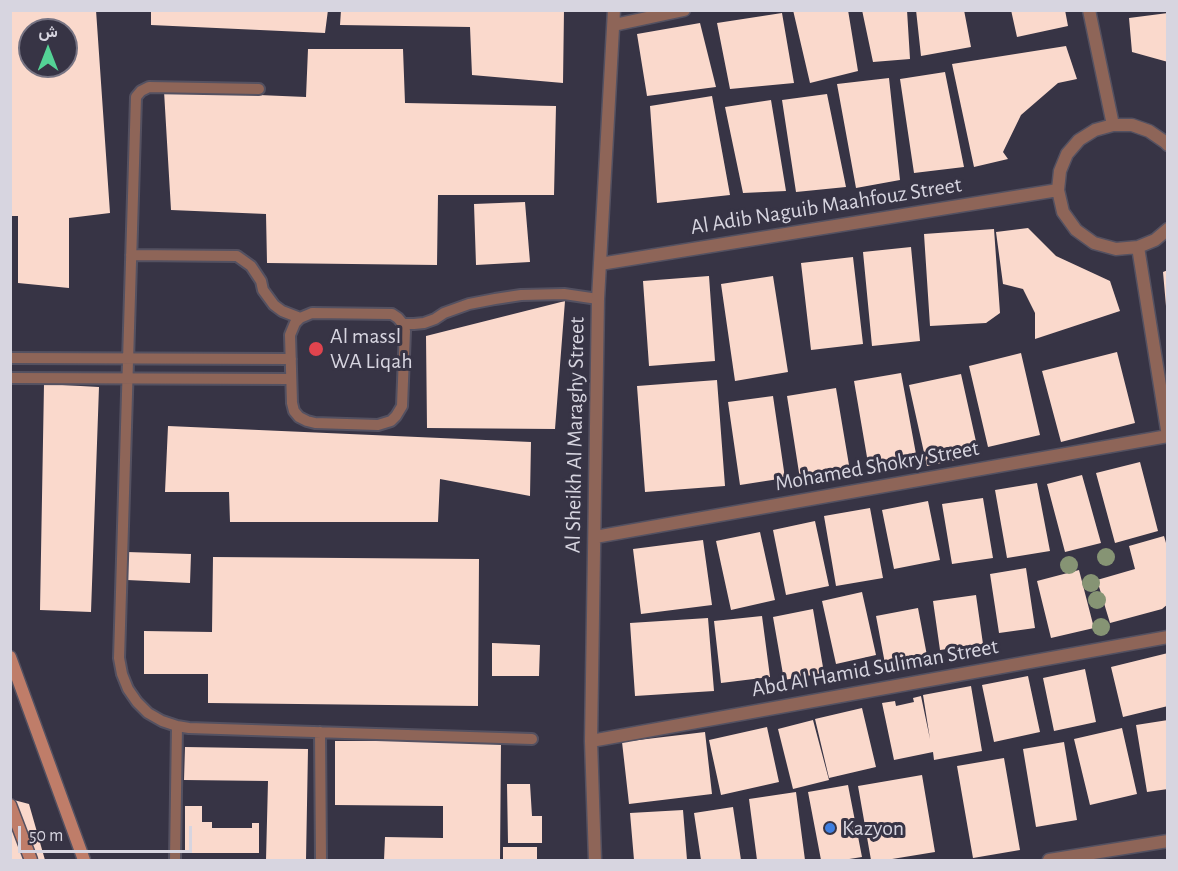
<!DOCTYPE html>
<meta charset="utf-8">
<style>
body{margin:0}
#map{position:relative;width:1178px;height:871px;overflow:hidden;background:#373445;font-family:"Alegreya Sans",Vazirmatn,sans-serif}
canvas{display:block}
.frame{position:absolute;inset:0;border:12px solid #d7d5e0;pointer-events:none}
.north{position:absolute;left:18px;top:18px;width:60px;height:60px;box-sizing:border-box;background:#373445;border:2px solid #777483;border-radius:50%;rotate:0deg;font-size:16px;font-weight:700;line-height:24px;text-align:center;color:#d7d5e0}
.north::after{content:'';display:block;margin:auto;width:21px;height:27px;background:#54d396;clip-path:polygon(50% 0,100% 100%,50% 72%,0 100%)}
.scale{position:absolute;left:18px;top:826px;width:174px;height:27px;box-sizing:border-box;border:3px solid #d7d5e0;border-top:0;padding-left:8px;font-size:18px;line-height:21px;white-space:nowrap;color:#d7d5e0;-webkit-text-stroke:4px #373445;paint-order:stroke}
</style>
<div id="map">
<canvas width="1178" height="871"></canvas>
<div class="frame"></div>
<div class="north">ش</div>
<div class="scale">50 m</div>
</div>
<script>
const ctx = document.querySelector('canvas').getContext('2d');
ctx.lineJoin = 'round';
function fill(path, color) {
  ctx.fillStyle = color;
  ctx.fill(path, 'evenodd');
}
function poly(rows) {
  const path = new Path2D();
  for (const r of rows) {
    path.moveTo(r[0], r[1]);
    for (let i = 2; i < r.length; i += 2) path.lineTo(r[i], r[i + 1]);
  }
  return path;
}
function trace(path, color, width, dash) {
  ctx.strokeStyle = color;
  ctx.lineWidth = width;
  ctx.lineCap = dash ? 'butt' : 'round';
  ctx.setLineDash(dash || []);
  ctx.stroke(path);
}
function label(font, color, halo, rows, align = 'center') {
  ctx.font = font + ' "Alegreya Sans",sans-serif';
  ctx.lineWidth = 6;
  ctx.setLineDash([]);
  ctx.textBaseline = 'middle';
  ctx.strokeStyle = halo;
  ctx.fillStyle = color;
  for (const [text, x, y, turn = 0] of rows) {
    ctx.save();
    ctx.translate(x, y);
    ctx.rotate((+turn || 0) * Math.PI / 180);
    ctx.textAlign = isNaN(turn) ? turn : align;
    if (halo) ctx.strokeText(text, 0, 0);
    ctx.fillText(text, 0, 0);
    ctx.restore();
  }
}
const building = poly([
 [10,10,96,10,110,213,69,218,69,288,18,283,18,216,10,216],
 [30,30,66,30,66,66,30,66],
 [151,10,328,10,325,33,151,25],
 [341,10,564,10,563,83,472,75,470,27,340,25],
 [793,10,848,10,858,71,810,83],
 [862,10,907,10,910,59,873,62],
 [916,10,964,10,971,47,921,56],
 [1011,10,1065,10,1068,26,1017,37],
 [782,13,794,83,730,89,717,23],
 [1168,13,1168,62,1132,52,1129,18],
 [700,23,716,87,647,96,637,34],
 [1066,46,1077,79,1058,83,1021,115,1003,152,1008,159,974,167,952,64],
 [308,49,403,49,405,103,556,106,554,195,438,195,437,265,267,263,266,214,171,210,164,91,306,97],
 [945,72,964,167,914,173,900,79],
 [889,78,900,180,856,188,837,84],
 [827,94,846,187,796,192,782,100],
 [712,96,730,195,657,203,650,106],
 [771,100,786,191,743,193,725,107],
 [525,202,530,262,476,265,474,204],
 [1028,228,1056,256,1110,281,1120,311,1035,339,1035,313,1023,289,1003,284,996,232],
 [994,229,1000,313,986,323,930,326,924,234],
 [911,247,920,341,872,346,863,252],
 [853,257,863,344,811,350,801,263],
 [1168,270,1168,306,1166,306,1163,272],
 [709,276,715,361,649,366,643,281],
 [773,276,788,372,735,381,721,284],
 [565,301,555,429,427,428,426,336],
 [1117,352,1135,423,1061,442,1042,371],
 [1021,353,1040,435,988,447,969,366],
 [901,373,916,454,868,463,854,381],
 [961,374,979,455,927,466,909,385],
 [717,380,725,486,645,492,637,386],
 [44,384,99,387,91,612,40,610],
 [836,388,850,471,800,479,787,396],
 [773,396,785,478,740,485,728,402],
 [168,426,531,442,530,496,440,479,438,522,230,522,229,492,165,492],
 [1140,462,1158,531,1115,543,1096,473],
 [1082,475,1101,543,1065,552,1047,484],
 [1037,483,1050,551,1007,558,995,490],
 [983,498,993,558,952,564,942,504],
 [928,501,940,560,894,569,882,510],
 [870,508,883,578,836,586,824,516],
 [815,521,829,586,786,595,773,530],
 [760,532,775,600,731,610,716,541],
 [1164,536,1168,550,1168,604,1162,609,1110,623,1097,580,1135,569,1129,546],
 [703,540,712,605,641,614,633,549],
 [127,552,191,554,190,583,127,580],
 [213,557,479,559,478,706,208,703,208,674,144,674,144,631,212,632],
 [1026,568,1035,628,999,633,990,574],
 [1079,570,1094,628,1051,638,1037,581],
 [862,592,876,655,836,664,822,601],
 [976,595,983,644,940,650,933,601],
 [918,608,928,661,886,669,876,616],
 [813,609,824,673,784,680,773,617],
 [762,616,770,677,721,683,714,621],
 [708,618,714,691,635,696,630,623],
 [492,643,540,645,539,676,492,676],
 [1168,653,1168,706,1123,717,1111,667],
 [1085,669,1096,722,1054,731,1043,678],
 [1028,676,1040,732,994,742,982,685],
 [971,686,982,751,934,760,933,752,894,760,882,703,895,701,896,706,914,702,913,698,921,696,930,739,923,695],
 [862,708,876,767,829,778,815,719],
 [813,720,829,780,793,789,778,729],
 [1168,720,1168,789,1147,792,1136,725],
 [767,727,779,782,721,795,709,740],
 [1122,728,1137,794,1090,805,1074,739],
 [705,732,712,794,629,804,622,742],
 [335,741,501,741,500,860,384,860,385,837,443,838,443,806,335,805],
 [1064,742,1077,820,1036,827,1023,749],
 [185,747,308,749,306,860,266,860,268,781,184,780],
 [1004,758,1020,850,973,858,957,766],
 [922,775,935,852,886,860,871,860,858,786],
 [507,784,530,784,532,816,542,816,542,843,508,843],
 [848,785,862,857,843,860,821,860,808,792],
 [796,792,805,860,757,860,749,799],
 [10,799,29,804,45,860,10,860],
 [185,806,202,806,202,822,212,822,212,828,252,828,252,823,259,823,259,853,185,853],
 [733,807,741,860,701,860,694,813],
 [683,810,687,860,634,860,630,813],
 [503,847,537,847,537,860,503,860]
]);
const service = poly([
 [259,89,149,87,141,91,136,97,119,658,122,674,128,689,137,702,148,713,162,721,177,726,189,728,532,739],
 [131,255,237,256,251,266,261,281,263,290,274,305,282,311,300,318],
 [312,313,392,314,398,318,403,324,405,331,402,406,396,416,391,421,378,425,315,423,307,421,299,417,294,411,292,403,290,335,295,323,300,318,312,313],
 [403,324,414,324,424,323,435,319,444,313,469,304,495,299,521,295,564,294,598,299],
 [10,358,291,359],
 [10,378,291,379],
 [320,732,321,860],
 [175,860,177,726]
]);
const minor = poly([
 [1089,10,1113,125],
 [614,25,684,10],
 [1168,145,1165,142,1149,131,1132,125,1113,125,1095,130,1079,140,1067,154,1060,171,1058,190,1063,212,1076,230,1094,243,1116,249,1138,247,1155,240,1168,229],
 [1138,247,1168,436],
 [600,264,1058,190],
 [595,537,1168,436],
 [591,741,1168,637],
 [595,860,591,741,598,299,614,10],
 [1049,860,1168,841]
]);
const secondary = poly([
 [10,657,84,860],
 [10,805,31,860]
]);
const trees = [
 [1106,557],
 [1069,565],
 [1091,583],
 [1097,600],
 [1101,627]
];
const markers = [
 [316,349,8,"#e0444e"],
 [830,828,6,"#3f7fe0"]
];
const streetNames = [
 ["Al Adib Naguib Maahfouz Street",826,206,-9],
 ["Al Sheikh Al Maraghy Street",575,435,-89],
 ["Mohamed Shokry Street",877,466,-10],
 ["Abd Al Hamid Suliman Street",875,668,-10]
];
const poiNames = [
 ["Al massl",330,336],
 ["WA Liqah",330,361],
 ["Kazyon",842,828]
];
fill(building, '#fad9cc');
trace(service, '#545161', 14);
trace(minor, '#545161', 15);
trace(secondary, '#545161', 15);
trace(service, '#8e6558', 10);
trace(minor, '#8e6558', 12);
trace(secondary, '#bf7d69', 12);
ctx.fillStyle = '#869474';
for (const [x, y] of trees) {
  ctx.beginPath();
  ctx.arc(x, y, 9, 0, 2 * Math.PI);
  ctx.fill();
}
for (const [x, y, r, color] of markers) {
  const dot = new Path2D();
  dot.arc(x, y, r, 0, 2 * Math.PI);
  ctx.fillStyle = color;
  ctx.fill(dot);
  trace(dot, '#373445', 2);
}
label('22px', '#d7d5e0', '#373445', streetNames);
label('22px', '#d7d5e0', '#373445', poiNames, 'left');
</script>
